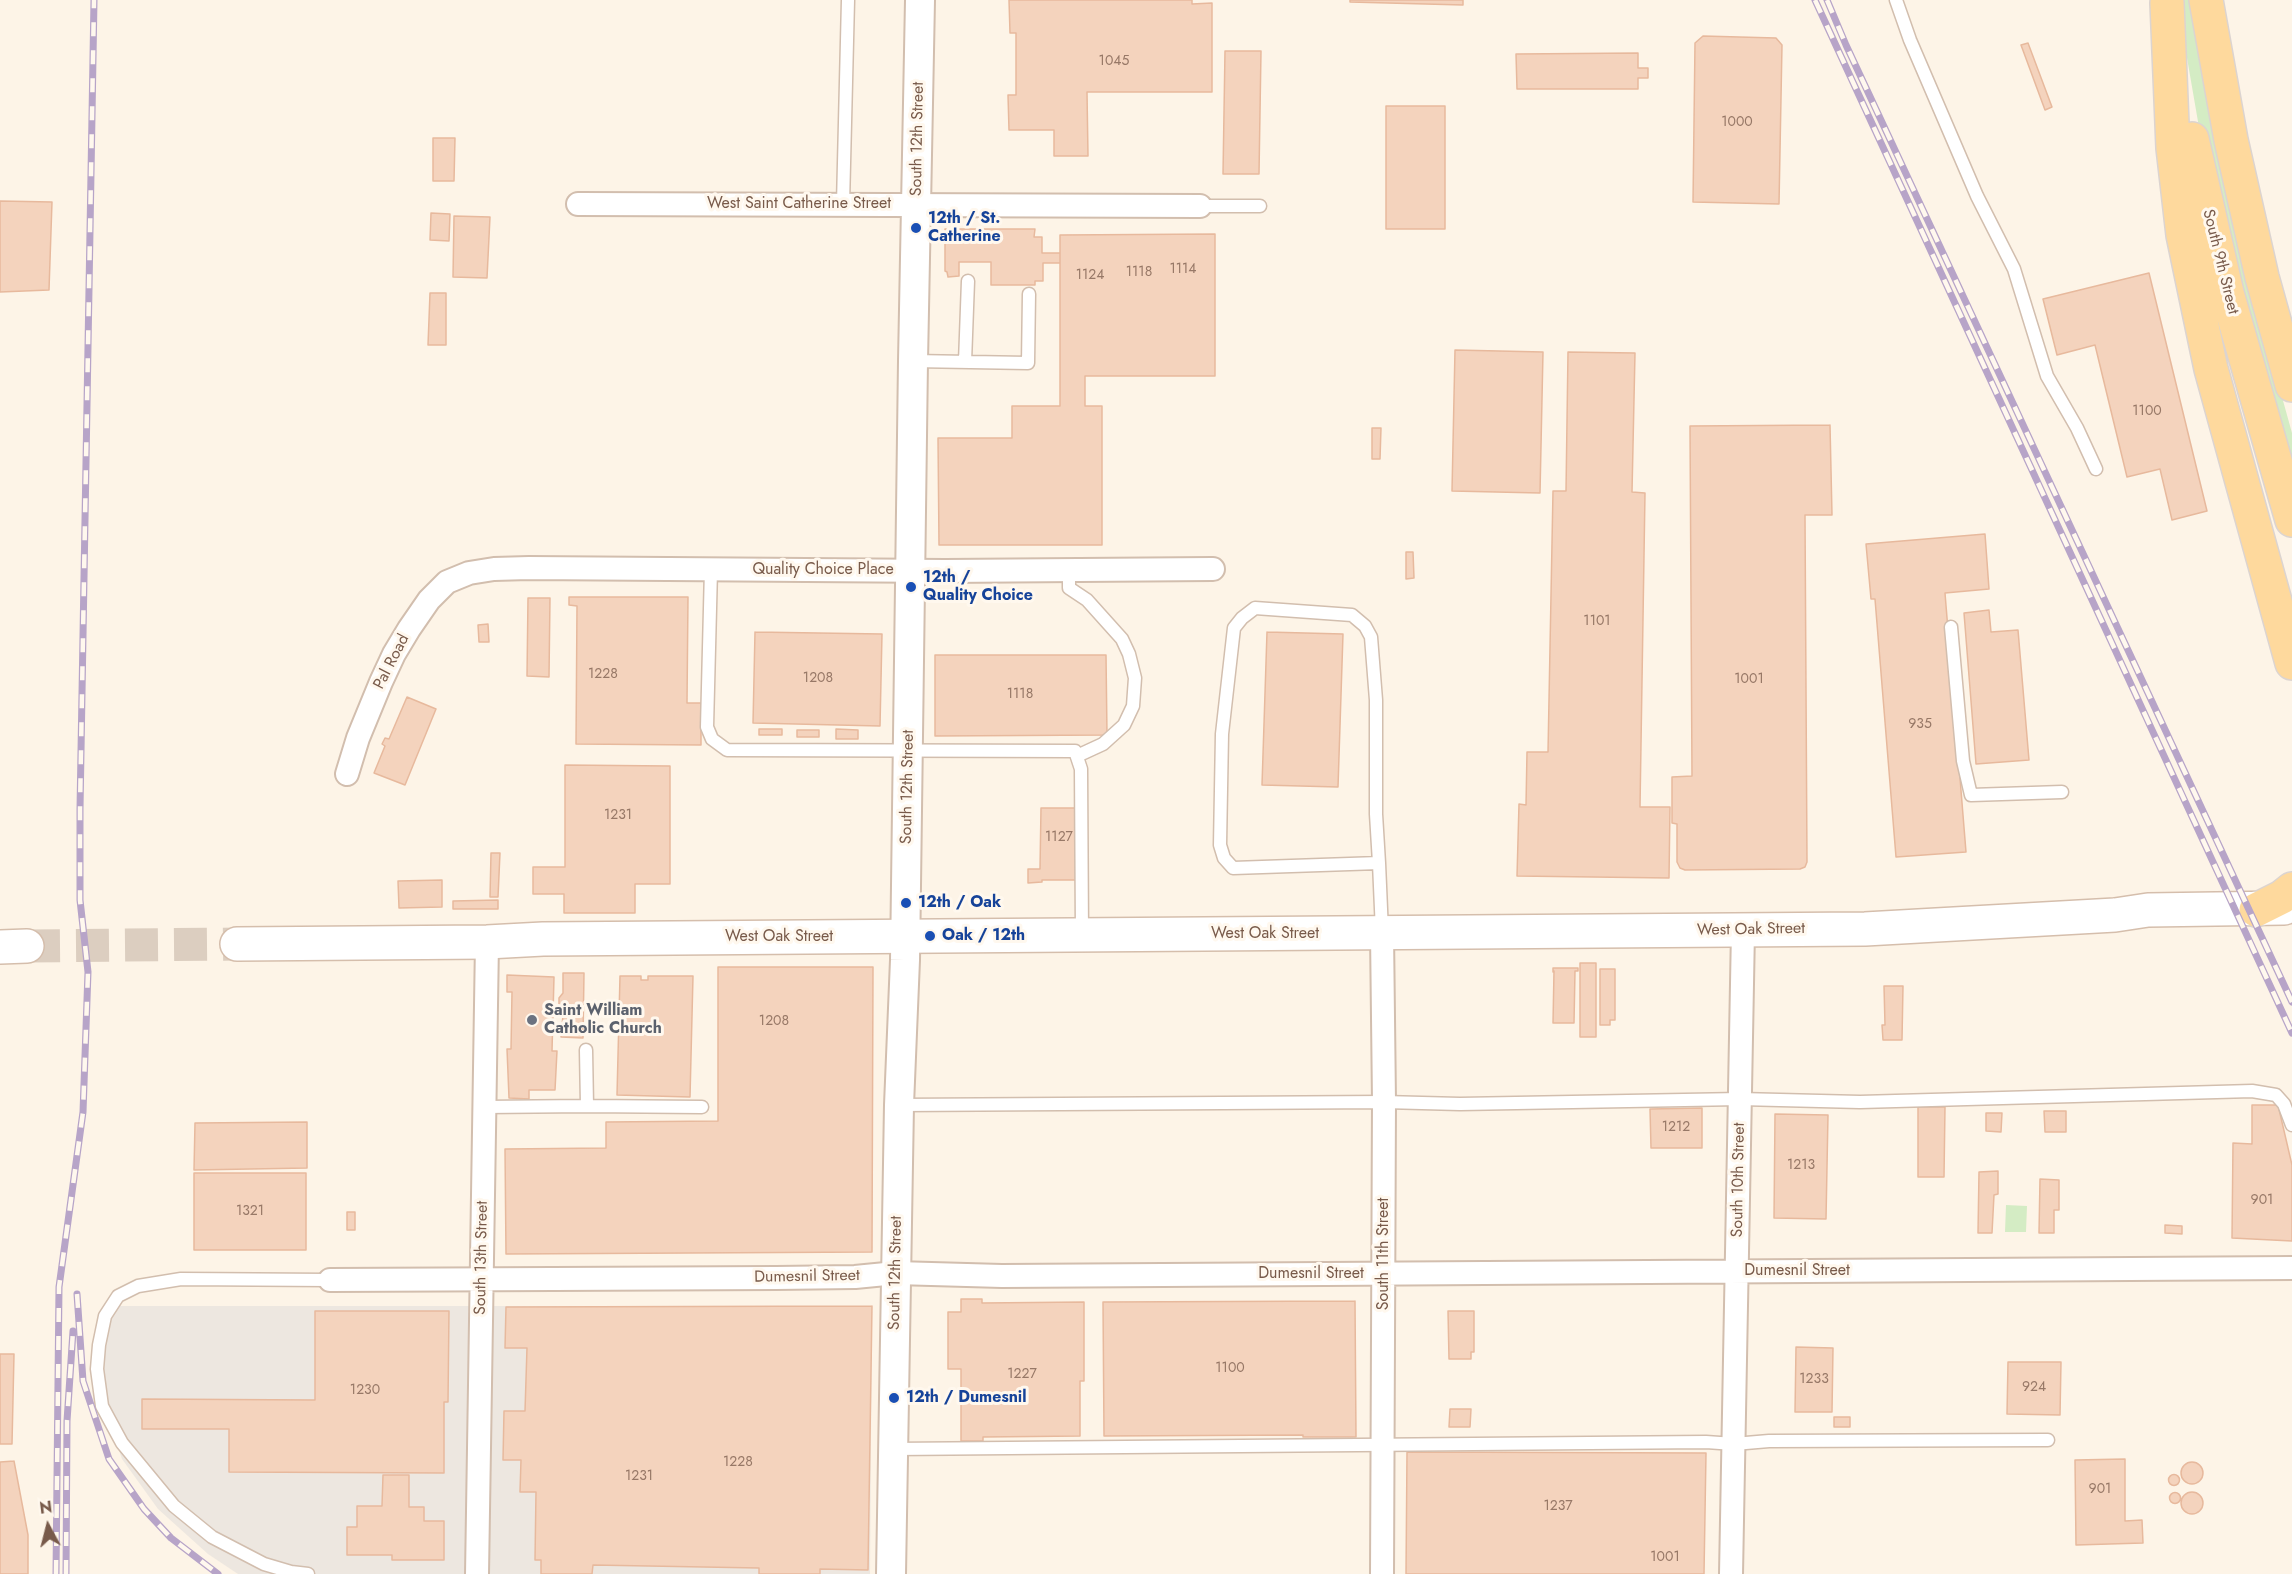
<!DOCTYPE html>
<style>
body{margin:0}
#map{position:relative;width:2292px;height:1574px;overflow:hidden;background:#fdf4e7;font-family:Jost,sans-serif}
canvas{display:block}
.north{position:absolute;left:18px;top:1496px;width:60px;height:60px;-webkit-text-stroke:4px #fff8ee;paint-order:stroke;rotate:353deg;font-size:16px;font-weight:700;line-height:24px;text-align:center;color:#785a4a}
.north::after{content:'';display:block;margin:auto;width:21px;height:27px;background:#785a4a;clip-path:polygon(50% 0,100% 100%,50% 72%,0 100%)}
</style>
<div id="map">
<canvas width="2292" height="1574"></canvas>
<div class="north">N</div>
</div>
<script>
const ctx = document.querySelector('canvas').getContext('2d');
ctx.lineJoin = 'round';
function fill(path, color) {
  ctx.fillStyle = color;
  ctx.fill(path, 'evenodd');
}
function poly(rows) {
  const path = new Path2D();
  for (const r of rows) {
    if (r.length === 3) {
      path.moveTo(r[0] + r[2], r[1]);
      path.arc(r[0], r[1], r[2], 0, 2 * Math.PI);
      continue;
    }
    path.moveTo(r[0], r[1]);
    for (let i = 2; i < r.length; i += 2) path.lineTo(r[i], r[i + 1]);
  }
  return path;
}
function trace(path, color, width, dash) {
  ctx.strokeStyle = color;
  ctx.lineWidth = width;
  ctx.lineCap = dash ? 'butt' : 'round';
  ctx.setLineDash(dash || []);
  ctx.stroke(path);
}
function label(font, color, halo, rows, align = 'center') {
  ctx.font = font + ' Jost,sans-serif';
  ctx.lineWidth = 6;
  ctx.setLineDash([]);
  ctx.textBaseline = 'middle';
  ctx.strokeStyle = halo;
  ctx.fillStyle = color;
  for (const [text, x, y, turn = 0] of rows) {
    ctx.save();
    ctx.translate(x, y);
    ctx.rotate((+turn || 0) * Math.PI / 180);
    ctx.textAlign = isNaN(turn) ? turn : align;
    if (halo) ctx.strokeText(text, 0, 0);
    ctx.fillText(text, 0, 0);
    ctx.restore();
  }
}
const industrial = poly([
 [112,1306,872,1306,870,1574,238,1574,208,1554,158,1509,122,1459,99,1395]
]);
const green = poly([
 [2177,0,2191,0,2240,246,2292,433,2292,484,2201,139],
 [2006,1205,2027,1206,2026,1232,2005,1232]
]);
const building = poly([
 [1009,0,1192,0,1192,4,1212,3,1212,92,1087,92,1088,156,1054,156,1054,130,1009,130,1008,95,1016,95,1016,33,1010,33,1009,0],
 [1350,0,1463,0,1463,5,1350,2,1350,0],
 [1703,36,1776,38,1782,45,1779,204,1693,202,1695,43,1703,36],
 [2028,43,2052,107,2045,110,2021,45,2028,43],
 [1225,51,1261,51,1259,174,1223,174,1225,51],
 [1638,53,1638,68,1648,68,1648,78,1638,78,1638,89,1517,89,1516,54,1638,53],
 [1386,106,1445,106,1445,229,1386,229,1386,106],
 [433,138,455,138,454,181,433,181,433,138],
 [0,201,52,202,49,290,0,292,0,201],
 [431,213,450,214,449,241,430,240,431,213],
 [454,216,490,217,487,278,453,277,454,216],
 [945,229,1035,229,1034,237,1042,237,1042,253,1060,253,1060,263,1043,263,1043,281,1035,281,1035,285,991,285,991,262,959,262,959,276,948,277,947,272,945,271,945,229],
 [1215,234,1215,376,1085,376,1085,406,1102,406,1102,545,939,545,938,438,1012,438,1012,406,1060,406,1060,235,1215,234],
 [2149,273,2207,511,2172,520,2160,469,2127,477,2095,345,2057,355,2043,299,2149,273],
 [430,293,446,293,446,345,428,345,430,293],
 [1455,350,1543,352,1540,493,1452,491,1455,350],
 [1568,352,1635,353,1632,492,1645,493,1640,807,1670,807,1669,878,1517,876,1519,804,1526,805,1527,752,1548,752,1553,491,1566,491,1568,352],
 [1830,425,1832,515,1805,515,1807,862,1805,867,1800,869,1685,870,1680,868,1677,862,1677,824,1672,823,1672,777,1692,776,1690,426,1830,425],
 [1372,428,1381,428,1380,459,1372,459,1372,428],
 [1985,534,1989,589,1945,593,1966,852,1896,857,1875,599,1871,599,1866,544,1985,534],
 [1406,552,1413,552,1414,578,1406,579,1406,552],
 [569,597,688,597,687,703,701,703,701,745,576,744,577,606,569,605,569,597],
 [528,598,550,598,549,677,527,676,528,598],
 [1989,610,1991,632,2018,630,2029,760,1976,764,1964,613,1989,610],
 [488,624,489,642,479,642,478,625,488,624],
 [755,632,882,634,880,726,753,723,755,632],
 [1267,632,1343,634,1338,787,1262,785,1267,632],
 [935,655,1106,655,1107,735,935,736,935,655],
 [407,697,436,709,405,785,374,773,385,746,382,744,385,738,389,739,407,697],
 [759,729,782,729,782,735,759,735,759,729],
 [836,729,858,730,858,739,836,739,836,729],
 [797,730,819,730,819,737,797,737,797,730],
 [565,765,670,766,670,884,635,884,635,913,564,913,564,894,533,894,533,867,565,867,565,765],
 [1041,808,1077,808,1076,880,1042,880,1042,882,1028,883,1028,869,1040,869,1041,808],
 [491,853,500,853,498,897,490,897,491,853],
 [442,880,442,907,399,908,398,881,442,880],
 [498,900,498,909,453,909,453,901,498,900],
 [1580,963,1596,963,1596,1037,1580,1037,1580,963],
 [718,967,873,967,872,1252,506,1254,505,1149,606,1148,606,1122,718,1121,718,967],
 [1553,968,1578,968,1578,971,1575,971,1574,1023,1553,1023,1554,971,1553,972,1553,968],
 [1600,969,1615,969,1615,1020,1610,1020,1610,1025,1600,1025,1600,969],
 [563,973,584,973,583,1038,561,1037,563,1015,559,1014,559,1009,563,1009,559,1005,559,998,563,993,563,973],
 [507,975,554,977,552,1051,557,1051,555,1090,529,1090,529,1099,509,1098,507,1049,511,1049,512,992,507,992,507,975],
 [620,976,641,976,641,980,648,980,648,976,693,976,690,1097,617,1095,620,976],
 [1884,986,1903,986,1902,1040,1883,1040,1882,1025,1885,1025,1884,986],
 [2252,1105,2278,1105,2292,1165,2292,1241,2232,1238,2233,1143,2252,1144,2252,1105],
 [1918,1107,1945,1107,1944,1177,1918,1177,1918,1107],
 [1702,1108,1702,1148,1651,1148,1650,1109,1702,1108],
 [2044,1111,2066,1111,2066,1132,2045,1132,2044,1111],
 [1986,1113,2002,1113,2001,1132,1986,1131,1986,1113],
 [1775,1114,1828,1115,1826,1219,1774,1218,1775,1114],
 [307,1122,307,1168,194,1170,195,1123,307,1122],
 [1998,1171,1998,1194,1994,1195,1992,1233,1978,1233,1979,1172,1998,1171],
 [194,1173,306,1173,306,1250,194,1250,194,1173],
 [2040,1179,2059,1180,2059,1210,2054,1210,2054,1233,2039,1233,2040,1179],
 [347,1212,355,1212,355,1230,347,1230,347,1212],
 [2165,1225,2182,1226,2182,1234,2165,1233,2165,1225],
 [961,1299,982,1299,982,1303,1084,1302,1084,1381,1080,1381,1080,1436,983,1437,983,1441,961,1441,961,1369,948,1369,948,1312,961,1312,961,1299],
 [1355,1301,1356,1437,1303,1437,1303,1435,1104,1436,1103,1302,1355,1301],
 [872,1306,868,1570,820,1569,820,1574,759,1574,759,1568,593,1565,592,1574,541,1574,541,1560,535,1560,536,1492,520,1492,521,1460,503,1460,504,1411,525,1411,527,1348,505,1348,506,1307,872,1306],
 [315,1311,449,1311,448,1402,444,1402,444,1473,229,1472,229,1429,142,1429,142,1399,315,1400,315,1311],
 [1448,1311,1474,1311,1474,1352,1471,1352,1471,1359,1449,1359,1448,1311],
 [1796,1347,1833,1348,1832,1412,1795,1412,1796,1347],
 [0,1354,14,1354,12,1444,0,1444,0,1354],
 [2008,1362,2061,1362,2060,1415,2007,1414,2008,1362],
 [1450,1409,1471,1409,1470,1427,1449,1427,1450,1409],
 [1834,1417,1850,1417,1850,1427,1834,1427,1834,1417],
 [1407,1452,1706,1453,1704,1574,1406,1574,1407,1452],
 [2125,1459,2125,1521,2142,1520,2143,1543,2076,1545,2075,1460,2125,1459],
 [14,1461,28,1535,28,1574,0,1574,0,1462,14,1461],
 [2192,1473,11],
 [2174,1480,5.5],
 [383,1475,409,1475,409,1507,424,1507,424,1521,444,1521,444,1560,392,1560,392,1555,347,1555,347,1527,357,1527,357,1506,382,1506,383,1475],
 [2192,1503,11],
 [2175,1498,5.5]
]);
const secondaryTunnel = poly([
 [27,946,237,944]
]);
const service = poly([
 [1896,0,1910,40,1977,196,2014,269,2047,376,2077,428,2096,469],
 [843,204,848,0],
 [1200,206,1260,206],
 [913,361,1028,363,1029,294],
 [965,362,968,281],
 [711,569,707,727,712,739,727,750,1075,751,1081,769,1082,935],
 [1069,569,1069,588,1087,600,1122,639,1129,654,1135,678,1133,706,1124,725,1103,744,1077,756],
 [1951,627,1963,761,1971,795,2062,792],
 [1379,863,1376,814,1376,700,1371,637,1365,626,1352,615,1255,608,1242,618,1234,628,1222,734,1220,845,1224,858,1233,868,1379,863,1382,932],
 [899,1105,1384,1102,1460,1104,1740,1099,1860,1102,2252,1091,2276,1095,2284,1104,2292,1125],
 [587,1106,702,1107],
 [484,1107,587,1106,586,1050],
 [893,1449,1706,1442,1734,1444,1769,1441,2048,1440],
 [308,1574,291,1572,264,1564,212,1537,174,1506,122,1443,109,1419,102,1406,97,1369,99,1345,105,1316,118,1296,138,1286,181,1279,330,1280]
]);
const minor = poly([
 [578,204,1200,206],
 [347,774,358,738,381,682,394,654,409,629,429,600,447,582,469,573,494,569,529,568,945,571,1213,569],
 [330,1280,776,1278,855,1277,896,1273,1002,1276,2292,1268],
 [477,1574,487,942],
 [1382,1574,1384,1102,1382,933],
 [1731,1574,1743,930]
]);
const tertiary = poly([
 [891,1574,899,1105,905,960,913,361,920,0]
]);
const secondary = poly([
 [237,944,487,942,543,939,1865,929,2115,915,2148,910,2284,908],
 [0,947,27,946]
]);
const primary = poly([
 [2206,0,2231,140,2262,277,2292,385],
 [2167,3,2173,148,2183,235,2211,369,2292,663],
 [2192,139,2227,293,2292,520],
 [2256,910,2282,897,2292,889]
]);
const rail = poly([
 [1815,0,2292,1033],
 [1827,0,1846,45,2292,1002],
 [77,1294,83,1381,109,1459,144,1509,171,1538,218,1574],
 [56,1574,59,1287,83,1112,88,972,80,900,80,809,94,0],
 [66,1574,67,1421,73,1331]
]);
const markers = [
 [916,228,6,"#1a4fb4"],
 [911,587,6,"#1a4fb4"],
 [906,903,6,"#1a4fb4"],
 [930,936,6,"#1a4fb4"],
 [532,1020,6,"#6b7280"],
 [894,1398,6,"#1a4fb4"]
];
const numberNames = [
 ["1045",1114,62],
 ["1000",1737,123],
 ["1114",1183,270],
 ["1118",1139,273],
 ["1124",1090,276],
 ["1100",2147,412],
 ["1101",1597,622],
 ["1228",603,675],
 ["1208",818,679],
 ["1001",1749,680],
 ["1118",1020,695],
 ["935",1920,725],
 ["1231",618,816],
 ["1127",1059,838],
 ["1208",774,1022],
 ["1212",1676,1128],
 ["1213",1801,1166],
 ["901",2262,1201],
 ["1321",250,1212],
 ["1100",1230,1369],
 ["1227",1022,1375],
 ["1233",1814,1380],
 ["924",2034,1388],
 ["1230",365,1391],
 ["1228",738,1463],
 ["1231",639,1477],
 ["901",2100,1490],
 ["1237",1558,1507],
 ["1001",1665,1558]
];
const streetNames = [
 ["South 12th Street",918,139,-89],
 ["West Saint Catherine Street",799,204],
 ["South 9th Street",2220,262,76],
 ["Quality Choice Place",823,570],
 ["Pal Road",392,662,-63],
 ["South 12th Street",908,787,-89],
 ["West Oak Street",1751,930,-1],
 ["West Oak Street",1265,934],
 ["West Oak Street",779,937],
 ["South 10th Street",1739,1180,-89],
 ["South 11th Street",1384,1254,-90],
 ["South 13th Street",482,1258,-89],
 ["Dumesnil Street",1797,1271],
 ["South 12th Street",896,1273,-89],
 ["Dumesnil Street",1311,1274],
 ["Dumesnil Street",807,1277,-1]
];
const transitNames = [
 ["12th / St.",928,219],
 ["Catherine",928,237],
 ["12th /",923,578],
 ["Quality Choice",923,596],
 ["12th / Oak",918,903],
 ["Oak / 12th",942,936],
 ["12th / Dumesnil",906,1398]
];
const worshipNames = [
 ["Saint William",544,1011],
 ["Catholic Church",544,1029]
];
fill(industrial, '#ede7e0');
fill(green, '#d4ecc4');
fill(building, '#f4d3bd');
trace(building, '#e7b99d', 1.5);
trace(secondaryTunnel, '#dccec0', 33, [33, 16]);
trace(service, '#d2beae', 15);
trace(minor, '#d2beae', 26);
trace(tertiary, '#d2beae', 32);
trace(secondary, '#d5beac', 36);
trace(primary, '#dcd4d0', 36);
trace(service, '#fff', 12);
trace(minor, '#fff', 22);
trace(tertiary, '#fff', 28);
trace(secondary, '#fff', 33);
trace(primary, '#fed99d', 33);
trace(rail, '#b7a4c8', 7);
trace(rail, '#fff8ee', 4.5, [14]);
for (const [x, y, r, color] of markers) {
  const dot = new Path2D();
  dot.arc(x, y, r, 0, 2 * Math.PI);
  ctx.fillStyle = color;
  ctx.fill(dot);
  trace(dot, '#fff8ee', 2);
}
label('14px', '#977867', null, numberNames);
label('16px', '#785a4a', '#fff8ee', streetNames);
label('bold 16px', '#164399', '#fff8ee', transitNames, 'left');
label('bold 16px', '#5b616d', '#fff8ee', worshipNames, 'left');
</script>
